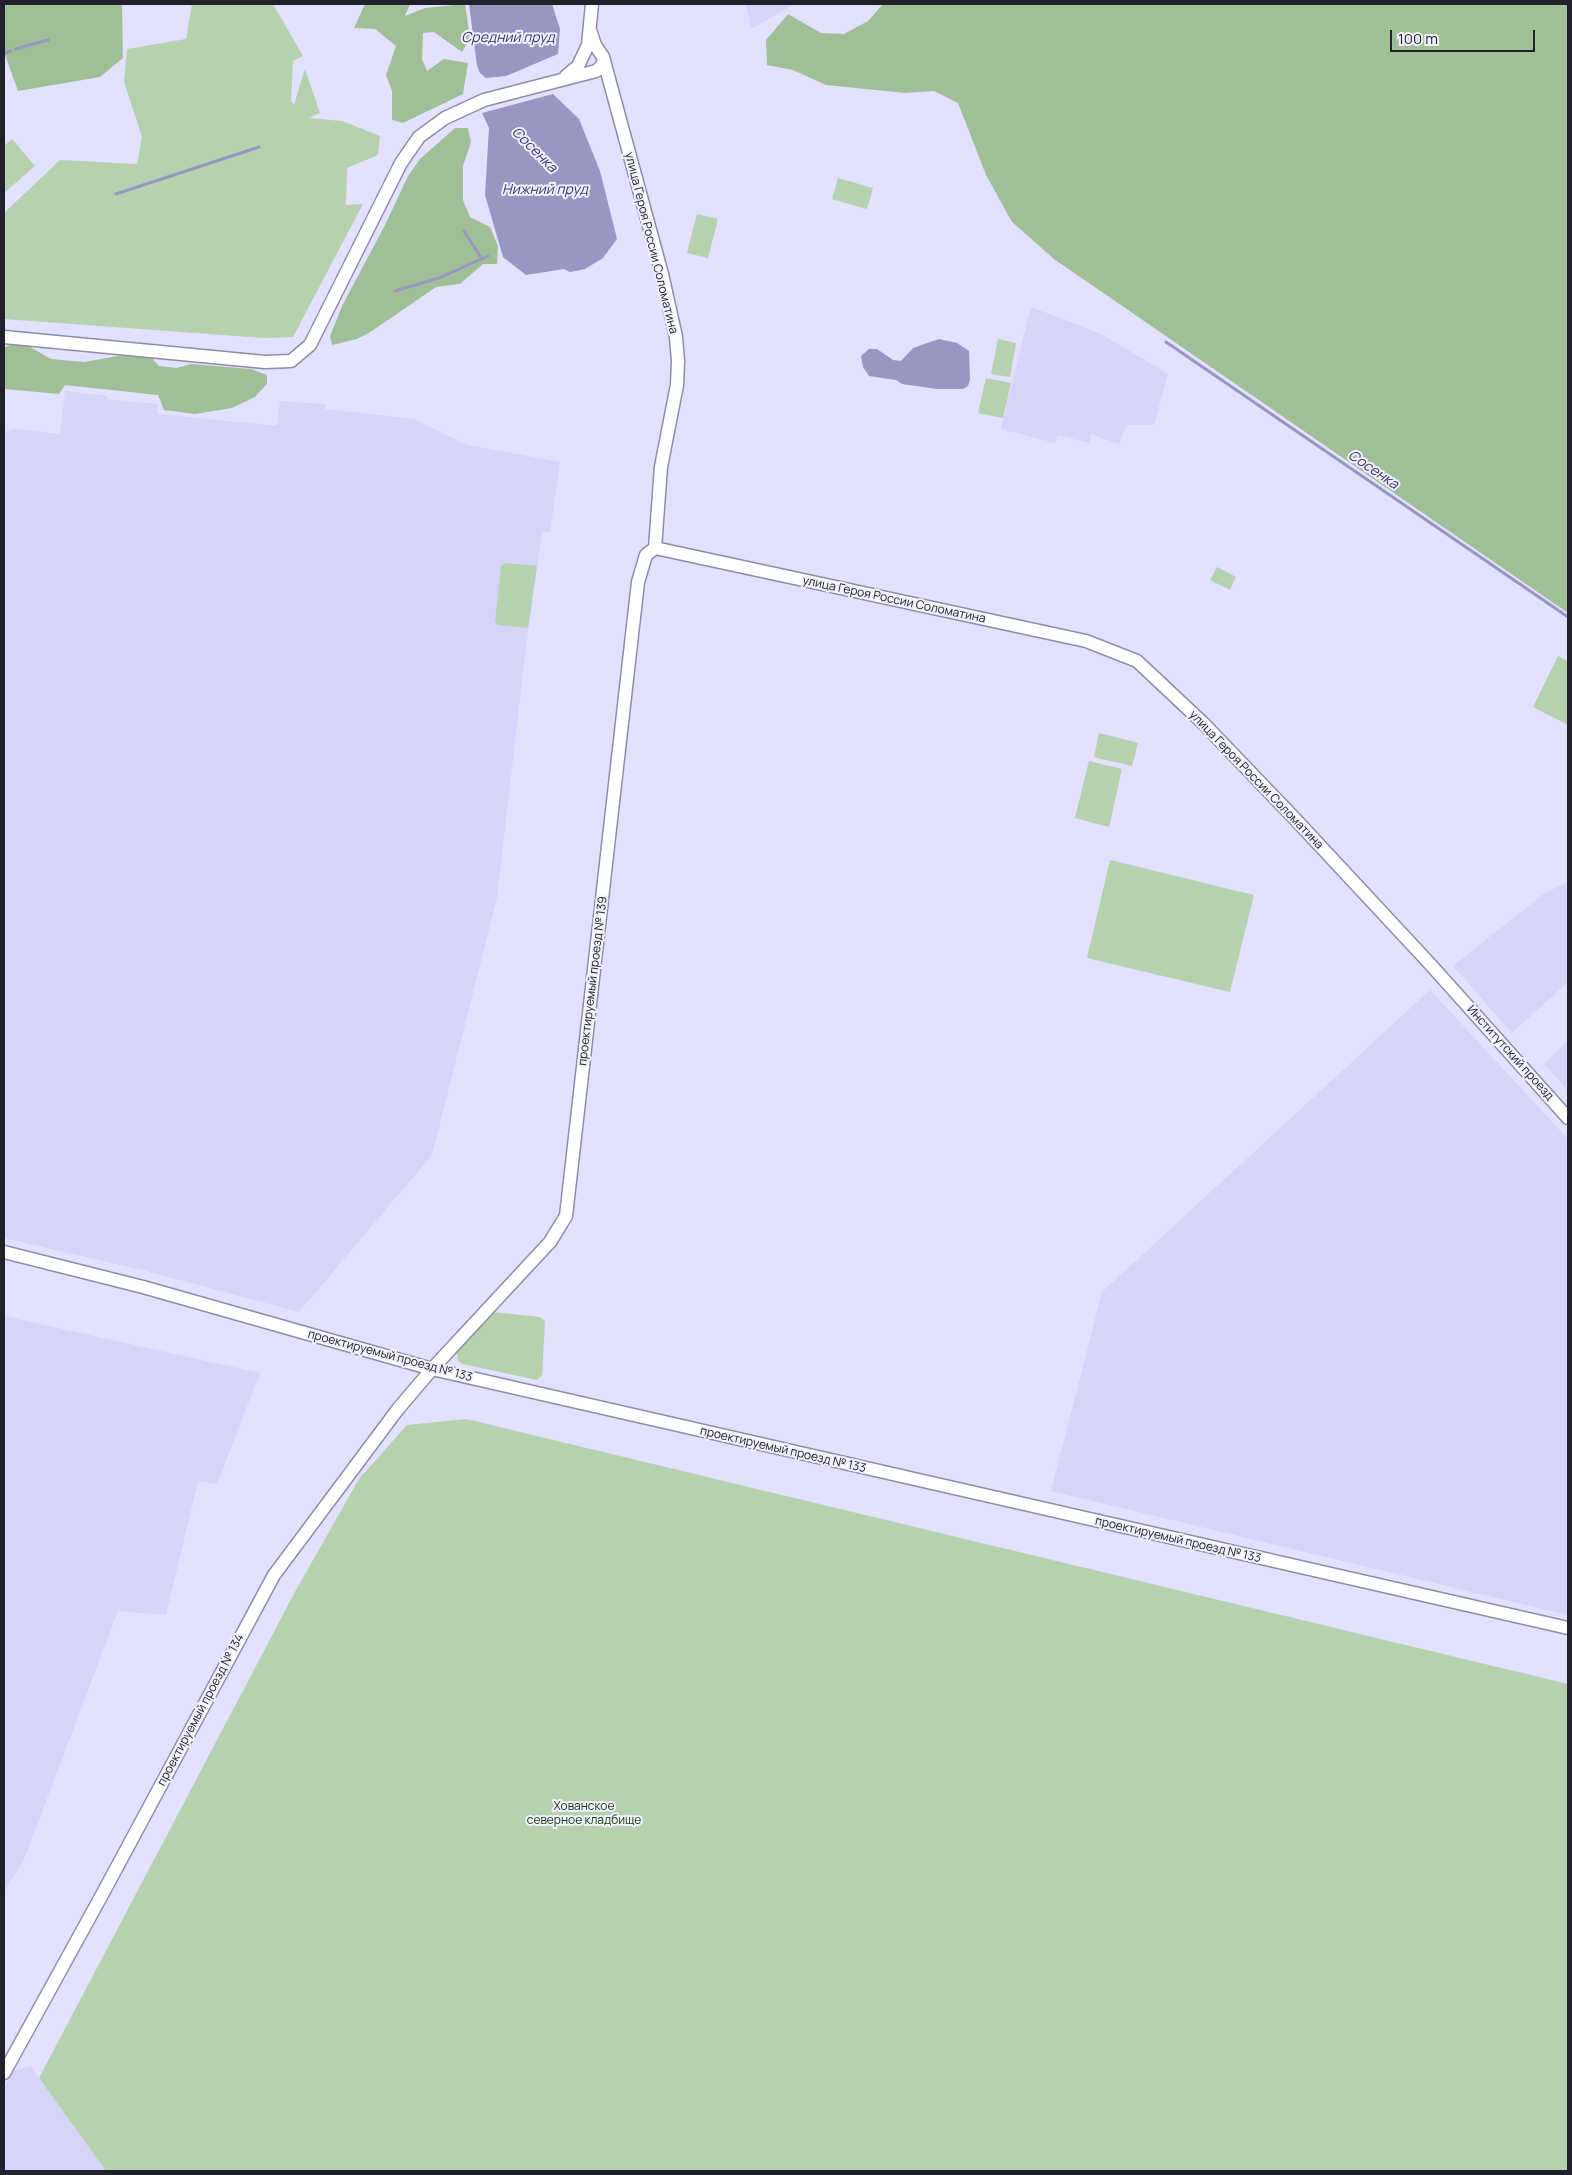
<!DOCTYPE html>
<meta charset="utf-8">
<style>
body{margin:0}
#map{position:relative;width:1572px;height:2175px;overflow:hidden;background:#e2e1ff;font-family:Manrope,sans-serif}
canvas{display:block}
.frame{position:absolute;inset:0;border:5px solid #21212b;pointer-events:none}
.scale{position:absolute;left:1390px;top:30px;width:145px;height:22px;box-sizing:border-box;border:2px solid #21212b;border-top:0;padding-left:6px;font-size:15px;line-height:18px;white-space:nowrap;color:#21212b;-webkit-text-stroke:4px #f1f1fd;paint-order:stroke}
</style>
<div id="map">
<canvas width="1572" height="2175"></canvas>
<div class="frame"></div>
<div class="scale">100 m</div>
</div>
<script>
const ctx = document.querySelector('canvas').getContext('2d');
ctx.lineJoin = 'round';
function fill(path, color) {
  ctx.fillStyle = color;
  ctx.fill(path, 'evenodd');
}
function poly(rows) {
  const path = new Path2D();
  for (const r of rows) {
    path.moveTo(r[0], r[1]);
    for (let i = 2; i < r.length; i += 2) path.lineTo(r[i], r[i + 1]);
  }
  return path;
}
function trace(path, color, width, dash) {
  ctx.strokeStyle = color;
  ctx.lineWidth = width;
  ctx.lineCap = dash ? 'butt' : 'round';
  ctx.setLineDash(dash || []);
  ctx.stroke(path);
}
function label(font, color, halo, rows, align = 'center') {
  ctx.font = font + ' Manrope,sans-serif';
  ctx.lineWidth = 4;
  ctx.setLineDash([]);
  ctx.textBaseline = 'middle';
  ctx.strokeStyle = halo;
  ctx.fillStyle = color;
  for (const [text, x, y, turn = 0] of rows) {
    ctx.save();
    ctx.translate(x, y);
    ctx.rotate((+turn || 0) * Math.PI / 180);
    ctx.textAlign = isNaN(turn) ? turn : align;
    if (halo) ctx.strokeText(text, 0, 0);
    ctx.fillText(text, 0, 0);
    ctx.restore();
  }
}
const built = poly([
 [746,4,795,4,751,29],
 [1031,307,1101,334,1168,374,1154,425,1126,425,1119,444,1091,434,1089,443,1058,435,1055,443,1001,429],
 [65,391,107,396,107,399,157,404,158,414,277,426,280,401,325,404,325,409,414,419,467,445,560,462,550,532,542,532,526,646,497,898,432,1155,299,1312,146,1271,4,1238,4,433,13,429,60,434],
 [1568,882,1568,982,1512,1033,1453,966,1545,893],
 [1430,990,1568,1139,1568,1615,1051,1491,1102,1292],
 [1568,1041,1568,1091,1544,1064],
 [4,1316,260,1373,217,1484,198,1481,166,1615,118,1611,23,1862,4,1891],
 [31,2066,39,2078,106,2171,4,2171,4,2089,13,2071]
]);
const green = poly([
 [192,4,273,4,303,56,293,61,291,101,294,104,305,69,320,113,309,118,342,121,380,136,378,155,347,168,346,205,363,204,293,337,263,338,4,319,4,213,60,160,137,164,142,137,124,82,127,49,186,39],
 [12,139,35,166,4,193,4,146],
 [838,178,873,188,867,209,832,199],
 [697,214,718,219,708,258,687,253],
 [998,339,1016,343,1010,377,991,374],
 [986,378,1011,383,1003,418,978,413],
 [505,563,537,566,528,628,498,625,495,621,501,566],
 [1217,567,1236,577,1230,590,1210,580],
 [1558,656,1568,661,1568,725,1533,707],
 [1099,733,1138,743,1132,766,1094,757],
 [1089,761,1122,769,1109,827,1075,818],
 [1110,860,1254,895,1230,992,1087,958],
 [493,1312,540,1317,545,1321,542,1375,537,1380,462,1364,458,1361,457,1352],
 [466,1419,1568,1684,1568,2171,106,2171,39,2078,296,1590,359,1479,407,1425]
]);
const forest = poly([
 [4,4,122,4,123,58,100,77,18,91,4,52],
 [365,4,410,4,405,16,425,8,465,4,470,38,462,52,434,32,423,33,422,59,427,71,444,59,468,63,463,94,403,123,392,120,392,91,386,75,396,46,375,29,354,28],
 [883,4,1568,4,1568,613,1054,259,1012,222,986,175,958,103,934,91,905,93,826,85,793,70,767,65,766,40,788,14,821,33,844,34,868,21],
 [455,128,468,128,471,142,463,166,463,200,470,217,490,227,498,246,497,264,483,264,460,284,436,287,372,331,357,339,332,345,330,336,343,304,385,225,408,176,420,159],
 [13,343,30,347,51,359,84,362,129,354,147,353,159,366,176,368,191,364,251,369,267,375,267,384,255,397,232,408,195,414,164,410,158,395,65,385,59,394,5,389,4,348]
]);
const water = poly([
 [469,4,552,4,560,29,558,54,506,76,486,78,480,73,477,66],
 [553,94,579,119,600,171,617,239,603,258,585,269,570,272,564,269,526,275,503,257,485,195,489,128,482,113],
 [939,339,957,343,969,351,970,380,968,386,963,389,937,389,902,384,896,380,869,376,863,367,861,356,869,349,877,349,893,360,901,361,913,348]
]);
const stream = poly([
 [15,49,48,40],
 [5,53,11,51],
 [116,194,259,147],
 [464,231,482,259],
 [395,291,439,278,488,256],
 [1166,342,1568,617]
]);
const tertiary = poly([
 [590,30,595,45,603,57,662,274,676,337,678,361,677,385,661,467,655,548],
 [566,76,578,66,588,45,592,4],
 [4,337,265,362,291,361,310,345,401,163,419,137,445,118,484,100,596,71,601,67,604,60],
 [655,548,1086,641,1137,661,1203,723,1297,821,1430,964,1568,1118],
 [4,1252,143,1287,432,1369,1568,1628],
 [4,2073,103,1893,274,1575,398,1409,432,1369,550,1242,566,1216,638,582,646,555,655,548]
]);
const streetNames = [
 ["улица Героя России Соломатина",651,243,76],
 ["улица Героя России Соломатина",894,600,12],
 ["улица Героя России Соломатина",1256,780,46],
 ["проектируемый проезд № 139",593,981,-83],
 ["Институтский проезд",1510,1053,48],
 ["проектируемый проезд № 133",390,1356,15],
 ["проектируемый проезд № 133",783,1450,13],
 ["проектируемый проезд № 133",1178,1540,13],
 ["проектируемый проезд № 134",201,1710,-62]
];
const parkNames = [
 ["Хованское",584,1807],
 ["северное кладбище",584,1821]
];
const waterNames = [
 ["Средний пруд",508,38],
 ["Сосенка",534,150,45],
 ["Нижний пруд",545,190],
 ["Сосенка",1373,470,34]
];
fill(built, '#d5d4f9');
fill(green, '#b6d1ad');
fill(forest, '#a1bf97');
fill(water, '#9896c3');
trace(stream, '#9896c3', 3);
trace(tertiary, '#8e8da8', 15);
trace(tertiary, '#fff', 12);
label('12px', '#21212b', '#f1f1fd', streetNames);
label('12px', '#163409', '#f1f1fd', parkNames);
label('italic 14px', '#3a326b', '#f1f1fd', waterNames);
</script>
